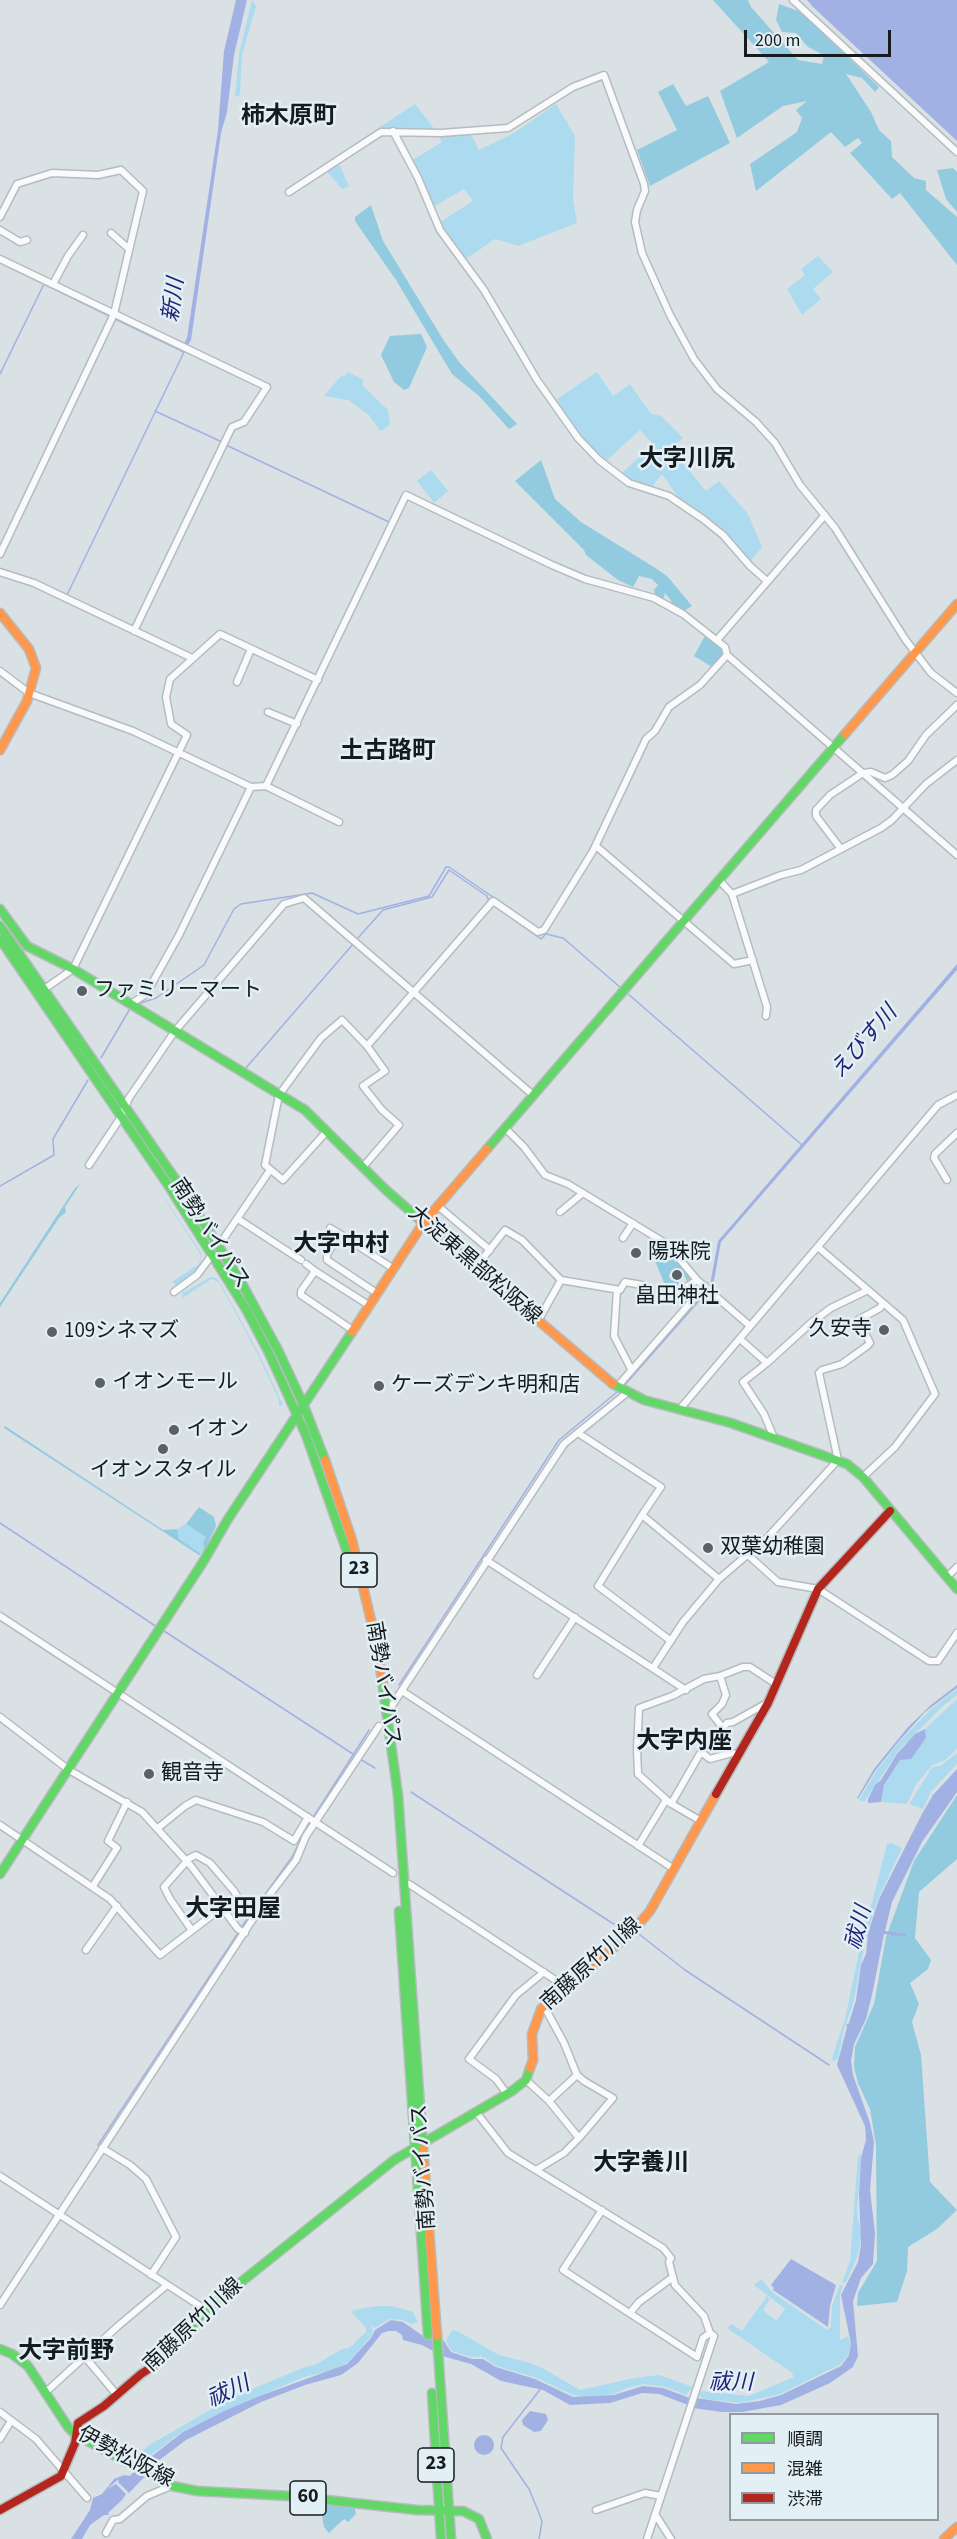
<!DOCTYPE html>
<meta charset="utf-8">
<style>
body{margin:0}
#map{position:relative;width:957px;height:2539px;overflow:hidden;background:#d9e1e4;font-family:"Source Sans 3","Noto Sans JP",sans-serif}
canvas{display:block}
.legend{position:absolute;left:729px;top:2413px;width:210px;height:108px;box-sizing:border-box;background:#e2eff5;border:2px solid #909a9f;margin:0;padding:8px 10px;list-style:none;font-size:18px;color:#161b1d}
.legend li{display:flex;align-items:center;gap:12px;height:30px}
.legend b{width:30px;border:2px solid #909a9f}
.scale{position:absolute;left:744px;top:30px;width:147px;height:27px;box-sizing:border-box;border:3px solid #161b1d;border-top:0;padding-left:8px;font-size:18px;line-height:21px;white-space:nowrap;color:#161b1d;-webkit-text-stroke:4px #e2eff5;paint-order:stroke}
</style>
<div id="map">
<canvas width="957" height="2539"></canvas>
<ul class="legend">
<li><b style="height:8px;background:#63d668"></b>順調</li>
<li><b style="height:8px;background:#ff974d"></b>混雑</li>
<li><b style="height:8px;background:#b3261e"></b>渋滞</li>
</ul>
<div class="scale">200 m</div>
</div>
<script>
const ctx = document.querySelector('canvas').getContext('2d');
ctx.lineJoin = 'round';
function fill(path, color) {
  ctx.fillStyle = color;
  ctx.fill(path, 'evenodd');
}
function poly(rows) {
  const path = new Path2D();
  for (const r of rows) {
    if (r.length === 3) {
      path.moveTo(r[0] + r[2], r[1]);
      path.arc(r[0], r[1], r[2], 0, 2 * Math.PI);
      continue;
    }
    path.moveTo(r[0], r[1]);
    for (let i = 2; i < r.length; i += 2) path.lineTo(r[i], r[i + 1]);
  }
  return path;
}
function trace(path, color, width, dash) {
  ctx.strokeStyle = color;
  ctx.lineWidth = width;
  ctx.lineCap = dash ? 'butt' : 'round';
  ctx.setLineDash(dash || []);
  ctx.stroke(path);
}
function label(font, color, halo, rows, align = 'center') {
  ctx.font = font + ' "Source Sans 3","Noto Sans JP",sans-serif';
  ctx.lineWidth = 5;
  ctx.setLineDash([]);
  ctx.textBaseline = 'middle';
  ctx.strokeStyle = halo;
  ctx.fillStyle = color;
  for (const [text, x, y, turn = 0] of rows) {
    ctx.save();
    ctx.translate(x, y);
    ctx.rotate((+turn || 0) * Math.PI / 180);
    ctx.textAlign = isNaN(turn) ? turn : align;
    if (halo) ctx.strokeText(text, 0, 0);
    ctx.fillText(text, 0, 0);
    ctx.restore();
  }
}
const green = poly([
 [252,0,256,6,242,55,240,95,235,97,239,54],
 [415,104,435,130,388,128,380,130,356,146,354,144],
 [556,104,575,136,573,200,577,223,518,246,495,239,466,259,440,222,473,201,464,189,433,207,411,161,442,142,438,135,471,134,479,150,514,133],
 [338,162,349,186,342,189,326,170],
 [818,256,833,272,813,289,821,299,802,315,787,289,805,275,801,269],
 [348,372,364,380,362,385,388,410,390,424,384,429,380,431,369,415,348,400,324,396,342,375,344,377],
 [597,372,613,396,630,384,651,414,661,416,683,438,671,448,706,491,719,481,748,514,762,547,750,562,715,523,679,499,664,476,661,475,652,487,640,486,621,474,653,444,640,430,605,462,592,449,564,414,557,399],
 [431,470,448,491,434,503,417,481],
 [146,1170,202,1254,199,1267,178,1286,172,1282,199,1264,201,1255],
 [211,1277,216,1278,220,1282,259,1354,283,1405,279,1406,279,1400,258,1355,219,1282,211,1279,183,1298,182,1293],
 [186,1524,206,1537,203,1542,204,1551,201,1554,179,1539,177,1529],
 [957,1689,957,1695,944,1705,900,1749,864,1802,859,1800,877,1770,899,1742,929,1711],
 [957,1699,957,1749,945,1760,932,1765,915,1786,907,1804,881,1802,884,1785,900,1760,926,1739,925,1729],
 [957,1753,957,1764,931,1792,923,1809,912,1805,910,1803,932,1767,940,1766],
 [891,1843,902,1848,878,1899,867,1933,853,2004,844,2029,838,2059,833,2061,832,2058,845,2019,860,1948,857,1939,872,1903,887,1844],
 [861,2154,857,2213,861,2233,860,2245,856,2260,846,2282,842,2283,850,2261,858,2156],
 [761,2279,772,2292,827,2330,831,2327,832,2306,840,2285,843,2286,840,2295,840,2340,848,2336,851,2345,848,2355,841,2364,780,2394,740,2403,704,2399,699,2396,699,2391,749,2396,794,2377,791,2372,727,2328,732,2324,742,2331,767,2296,770,2299,763,2310,776,2321,785,2309,754,2285],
 [378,2306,392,2306,413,2312,418,2322,411,2324,402,2320,390,2319,375,2328,371,2325,373,2331,370,2338,347,2363,332,2370,304,2377,224,2411,182,2432,140,2463,132,2459,151,2444,210,2410,245,2392,305,2367,315,2365,342,2349,349,2348,366,2332,366,2328,352,2313,353,2310],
 [452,2330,459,2332,499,2355,530,2363,544,2369,580,2390,634,2378,659,2375,693,2387,686,2395,666,2387,644,2384,627,2388,614,2394,584,2397,573,2395,537,2378,497,2366,481,2356,471,2357,452,2351,446,2341]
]);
const forest = poly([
 [713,0,748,0,751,7,798,60,822,64,824,55,808,47,796,33,782,32,776,20,779,4,801,12,879,87,875,92,862,78,846,74,871,112,879,130,891,141,892,157,914,178,926,181,926,190,957,217,957,265,900,193,892,199,850,153,862,143,858,138,845,147,831,132,756,191,750,164,797,132,802,118,796,110,807,101,783,106,737,138,720,91,769,62],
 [673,84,686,106,708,96,730,143,650,186,637,150,677,130,658,92],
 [953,168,957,172,957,212,946,199,937,170],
 [371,205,383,241,444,341,460,363,517,424,509,429,479,396,452,374,396,280,355,221,355,217],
 [421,334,427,347,409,388,404,390,394,382,381,355,390,336],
 [541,460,555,499,581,522,657,569,668,577,692,606,684,611,675,606,665,593,663,600,656,598,654,590,658,585,652,579,639,576,633,587,618,580,586,555,584,550,515,481],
 [706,634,724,650,724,653,712,667,694,656],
 [80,1184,65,1207,66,1212,59,1218,0,1307,0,1303,75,1188],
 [665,1248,670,1248,694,1280,685,1284,687,1281,683,1272,677,1268,673,1270,669,1275,670,1279,680,1283,682,1288,668,1292,655,1261],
 [5,1426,163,1530,177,1529,179,1539,201,1554,199,1555,4,1428],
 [199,1507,214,1517,216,1526,204,1551,203,1542,206,1537,186,1524],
 [957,1795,957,1859,919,1892,915,1938,931,1960,928,1969,910,1983,919,2004,912,2022,921,2055,930,2182,957,2210,937,2229,908,2247,907,2271,897,2302,857,2306,858,2293,877,2261,876,2145,870,2109,858,2083,854,2067,855,2047,874,2004,886,1937,914,1861],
 [320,2502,354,2505,356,2514,348,2522,344,2519,329,2533,324,2527]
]);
const water = poly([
 [236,0,247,0,234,55,227,112,221,133,191,340,183,353,180,351,187,338,218,130,224,51],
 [807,0,957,0,957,141,813,7],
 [957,964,957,970,721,1242,713,1286,625,1386,623,1385,710,1285,718,1241],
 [957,1685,957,1688,925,1712,899,1741,875,1771,858,1799,857,1798,874,1769,908,1727,931,1705],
 [925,1729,926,1738,911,1759,900,1760,884,1785,881,1802,868,1803,868,1799,875,1785,881,1780,897,1754,915,1734],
 [957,1769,957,1792,922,1842,892,1902,885,1931,906,1934,906,1937,884,1934,872,1995,866,2019,854,2044,851,2061,853,2075,870,2123,874,2142,870,2190,875,2233,873,2264,861,2278,853,2301,858,2356,853,2367,830,2383,781,2405,742,2412,722,2412,693,2408,696,2398,736,2404,760,2401,781,2395,841,2366,849,2355,851,2344,841,2295,858,2262,861,2245,859,2193,861,2158,866,2140,865,2126,837,2065,847,2027,846,2025,849,2023,856,2000,861,1965,866,1954,868,1933,879,1899,922,1814,933,1795],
 [791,2259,836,2285,830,2306,828,2327,773,2290,774,2288,771,2285],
 [391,2320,403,2322,423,2336,444,2341,451,2352,472,2359,483,2359,496,2367,535,2379,573,2397,614,2395,643,2386,663,2388,690,2398,688,2405,659,2394,642,2393,610,2403,570,2405,543,2390,501,2381,471,2364,442,2356,422,2345,403,2340,402,2335,396,2331,389,2331,382,2333,358,2363,341,2375,305,2385,261,2402,186,2440,154,2464,150,2471,129,2493,118,2482,119,2479,107,2489,116,2484,126,2494,122,2500,108,2513,109,2515,104,2515,90,2525,82,2539,71,2539,90,2510,93,2498,102,2494,114,2479,124,2475,130,2476,139,2466,183,2432,224,2411,257,2397,347,2364,371,2338,375,2330],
 [530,2411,546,2414,548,2420,541,2431,534,2432,523,2425,522,2420],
 [484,2445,10]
]);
const stream = poly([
 [0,374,44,284,109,316],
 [155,411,222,442],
 [226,445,389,522],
 [67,595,184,352,113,318],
 [80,608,148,641],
 [493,905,541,939,546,934,563,938,621,988],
 [357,939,383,910,432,897,449,870,487,896,489,902],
 [627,993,802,1145],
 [138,1004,156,998,204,965,234,909,241,904,312,893,358,914,429,896,446,867,449,867,541,930],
 [101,1058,131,1007],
 [245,1069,354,943],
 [0,1186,54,1155,53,1139,88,1080],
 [0,1523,157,1627],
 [164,1631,353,1754],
 [399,1685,559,1440,617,1392],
 [360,1759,375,1768],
 [411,1792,612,1923,631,1929],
 [312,1819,369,1730],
 [240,1929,292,1857,309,1823],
 [635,1931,685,1970,829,2065],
 [98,2145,238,1933],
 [539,2539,542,2522,539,2513,529,2489,501,2448,503,2437,542,2387]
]);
const street = poly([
 [793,0,957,152],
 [393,131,418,178,440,230,484,290,537,380,578,438,599,460,629,483,669,496,703,519,723,535,750,566,767,581],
 [289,192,381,132,441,133,508,128,573,87,604,75,644,184,645,191,637,210,635,222,642,253,670,315,694,359,717,389,756,422,775,443,800,485,835,528,905,639,931,673,957,693],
 [0,217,17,184,52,173,98,175,121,170,143,191,114,314,0,554],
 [0,230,20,242,27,240],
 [111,233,129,249],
 [0,259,267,387,244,422,232,427,230,431,134,631],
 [53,284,68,256,83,235],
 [0,572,34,583,192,658],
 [717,640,825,515],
 [0,671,29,693,133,731,251,787,266,786,339,822],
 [237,682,251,649],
 [268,712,297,724],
 [266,786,406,495,552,565,585,579,654,598,683,614,725,647,727,655,957,855],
 [596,846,734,964,753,960],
 [841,849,816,816,816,810,830,795,863,773,871,772,885,778,892,775,908,761,926,735,957,705],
 [719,880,732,894,767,1007,766,1016],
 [732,894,781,875,801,870,881,828,892,820,926,784,957,760],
 [43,990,73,969,187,735,171,724,166,697,170,679,220,634,318,680],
 [131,1004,146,994,179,935,251,787],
 [367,1046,493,901,538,932,544,930,593,851,646,739,655,731,669,707,700,685,727,655],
 [505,1128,524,1147,545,1175,568,1184,667,1244,697,1280,750,1326],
 [327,1131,283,1180,265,1165,279,1095,321,1038,342,1020,367,1046,385,1071,363,1086,382,1110,399,1125,363,1167],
 [89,1165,121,1117,129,1098,175,1031,284,904,304,898,533,1095],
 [947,1180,934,1158,935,1154,957,1133],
 [438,1206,490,1250],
 [560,1212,583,1193],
 [238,1219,301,1260],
 [330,1228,340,1234],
 [623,1238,633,1223],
 [218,1247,270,1170],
 [819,1248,903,1320,935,1394,895,1447,863,1477],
 [306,1264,315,1271],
 [476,1267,505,1230,522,1240,561,1280,620,1290,625,1282,642,1285,647,1297,655,1298,683,1289,697,1280],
 [617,1290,614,1336,631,1369],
 [174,1292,197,1275,212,1255],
 [378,1294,327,1260,327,1254,340,1234,394,1269],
 [538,1321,561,1280],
 [354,1331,301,1295,301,1291,315,1271,370,1306],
 [740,1339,767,1363,812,1322,831,1308,868,1290],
 [767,1363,743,1382,764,1414,774,1438],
 [617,1387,705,1286],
 [679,1410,938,1105,957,1095],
 [578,1433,661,1487,642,1515,719,1579],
 [642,1515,598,1586,671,1641],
 [748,1555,778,1582,818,1589,929,1661,938,1661,957,1633],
 [486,1560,686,1690],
 [947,1577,957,1567],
 [0,1616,393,1873],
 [653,1668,683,1622,719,1579,767,1538,838,1460,819,1373,822,1370,842,1364,867,1346,870,1343,858,1320,880,1308,883,1303],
 [537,1675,575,1617],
 [720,1676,726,1695,722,1704,712,1714,722,1727],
 [402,1691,674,1869],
 [391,1707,564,1444,628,1392],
 [0,1717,69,1770,142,1812,191,1866,238,1929,245,1933],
 [738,1755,732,1753,710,1759,701,1752,727,1723,733,1722,767,1703],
 [671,1804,701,1752],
 [701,1821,670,1803,638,1774,637,1749,639,1708,672,1696,704,1679,720,1676,743,1667,750,1667,776,1684],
 [0,1825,110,1899,160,1955,237,1896,234,1891,210,1863,196,1855,186,1860],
 [158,1828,185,1806,196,1800,263,1822,294,1841,308,1817],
 [638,1846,666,1800],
 [187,1861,164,1887,170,1899,191,1929],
 [409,1884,566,1987],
 [93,1886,117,1848,108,1841,127,1802],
 [86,1950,117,1906],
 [544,2006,564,2043,577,2075,584,2081,613,2098,579,2138],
 [526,2080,549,2101,579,2138,564,2153,536,2170],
 [507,2094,496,2079,469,2059,516,1995,544,1972],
 [549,2101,577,2075],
 [476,2112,508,2153,663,2248,671,2258,669,2262,675,2285,704,2316,710,2333,714,2336,647,2539],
 [102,2148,130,2165,146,2179,176,2237,151,2275],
 [0,2176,206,2310],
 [602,2210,563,2270,697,2357,703,2338,710,2333],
 [0,2305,264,1902,296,1860,306,1836,379,1726],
 [630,2313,639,2302,673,2277],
 [85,2357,117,2395],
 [46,2392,118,2326,167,2285],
 [0,2412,36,2439,87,2498],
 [0,2439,11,2421],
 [596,2510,645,2493,661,2496],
 [655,2514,671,2539],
 [106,2533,113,2520,120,2519,147,2496,171,2486]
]);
const fast = poly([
 [0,909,27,946,73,969,305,1110,386,1190,419,1219],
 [0,926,178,1183,240,1280,278,1350,304,1406,325,1460],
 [0,939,170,1188,246,1309,269,1353,306,1435,347,1552],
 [487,1149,845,734],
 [613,1384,644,1400,731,1423,847,1464,863,1477,957,1589],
 [382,1680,398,1795,423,2149],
 [0,1874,203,1562,228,1519,352,1332],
 [399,1911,428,2335],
 [437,2336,451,2539],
 [0,2349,12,2354,28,2366,68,2427,76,2435,172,2486,197,2491,290,2496,417,2510,463,2511,479,2519,487,2539],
 [161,2361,206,2310,394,2160,512,2091,526,2080,530,2068],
 [432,2393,441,2539]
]);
const slow = poly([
 [0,613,29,649,36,668,27,701,0,750],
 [845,734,957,604],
 [419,1219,613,1384],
 [352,1332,424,1222,487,1149],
 [325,1460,352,1540,377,1646,382,1680],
 [530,2068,533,2060,532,2034,541,2009,632,1932,650,1911,716,1794],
 [423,2149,437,2336],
 [944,2539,957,2527]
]);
const jam = poly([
 [716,1794,768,1703,818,1589,890,1511],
 [0,2510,61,2476,75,2443,78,2423,104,2406,141,2374,161,2361]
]);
const markers = [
 [82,991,6,"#5a6063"],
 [636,1253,6,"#5a6063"],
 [677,1275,6,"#5a6063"],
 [884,1330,6,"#5a6063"],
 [52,1332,6,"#5a6063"],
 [100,1383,6,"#5a6063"],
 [379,1386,6,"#5a6063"],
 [174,1430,6,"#5a6063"],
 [163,1449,6,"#5a6063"],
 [708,1548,6,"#5a6063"],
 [149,1774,6,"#5a6063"]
];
const shields = [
 [359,1570,36],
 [436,2465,36],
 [308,2498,36]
];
const shieldNames = [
 ["23",359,1570],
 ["23",436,2465],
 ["60",308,2498]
];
const poiNames = [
 ["ファミリーマート",94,991],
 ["陽珠院",648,1253],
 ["畠田神社",677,1297,"center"],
 ["久安寺",872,1330,"right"],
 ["109シネマズ",64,1332],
 ["イオンモール",112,1383],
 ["ケーズデンキ明和店",391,1386],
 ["イオン",186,1430],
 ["イオンスタイル",163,1471,"center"],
 ["双葉幼稚園",720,1548],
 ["観音寺",161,1774]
];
const streetNames = [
 ["南勢バイパス",209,1234,57],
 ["大淀東黒部松阪線",474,1266,41],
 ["南勢バイパス",382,1684,81],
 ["南藤原竹川線",592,1965,-42],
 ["南勢バイパス",425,2167,-94],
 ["南藤原竹川線",194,2326,-43],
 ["伊勢松阪線",125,2458,28]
];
const waterNames = [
 ["新川",175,300,-82],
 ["えびす川",865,1043,-49],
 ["祓川",860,1928,-75],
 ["祓川",731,2384],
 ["祓川",229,2393,-25]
];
const quarterNames = [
 ["柿木原町",289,118],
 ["大字川尻",687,461],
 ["土古路町",388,753],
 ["大字中村",341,1246],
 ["大字内座",684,1743],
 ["大字田屋",233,1911],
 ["大字養川",641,2165],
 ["大字前野",66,2353]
];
fill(green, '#acdbef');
fill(forest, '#92cae0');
fill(water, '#a2b1e4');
trace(stream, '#a2b1e4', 1.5);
trace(street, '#b6bcbe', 9);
trace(fast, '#b6bcbe', 11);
trace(slow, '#b6bcbe', 11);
trace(jam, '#b6bcbe', 11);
trace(street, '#f9fafb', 6);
trace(fast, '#63d668', 8);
trace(slow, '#ff974d', 8);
trace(jam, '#b3261e', 8);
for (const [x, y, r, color] of markers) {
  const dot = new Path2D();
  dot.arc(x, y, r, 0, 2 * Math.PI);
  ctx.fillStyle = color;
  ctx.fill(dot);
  trace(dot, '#e2eff5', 2);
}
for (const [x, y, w] of shields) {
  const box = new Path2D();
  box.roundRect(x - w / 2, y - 17, w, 34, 4.5);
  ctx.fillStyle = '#e2eff5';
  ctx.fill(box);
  trace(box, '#161b1d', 1.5);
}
label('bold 20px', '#161b1d', null, shieldNames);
label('21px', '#161b1d', '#e2eff5', poiNames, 'left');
label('21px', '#161b1d', '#e2eff5', streetNames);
label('italic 22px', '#1e2374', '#e2eff5', waterNames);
label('bold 24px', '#161b1d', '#e2eff5', quarterNames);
</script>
